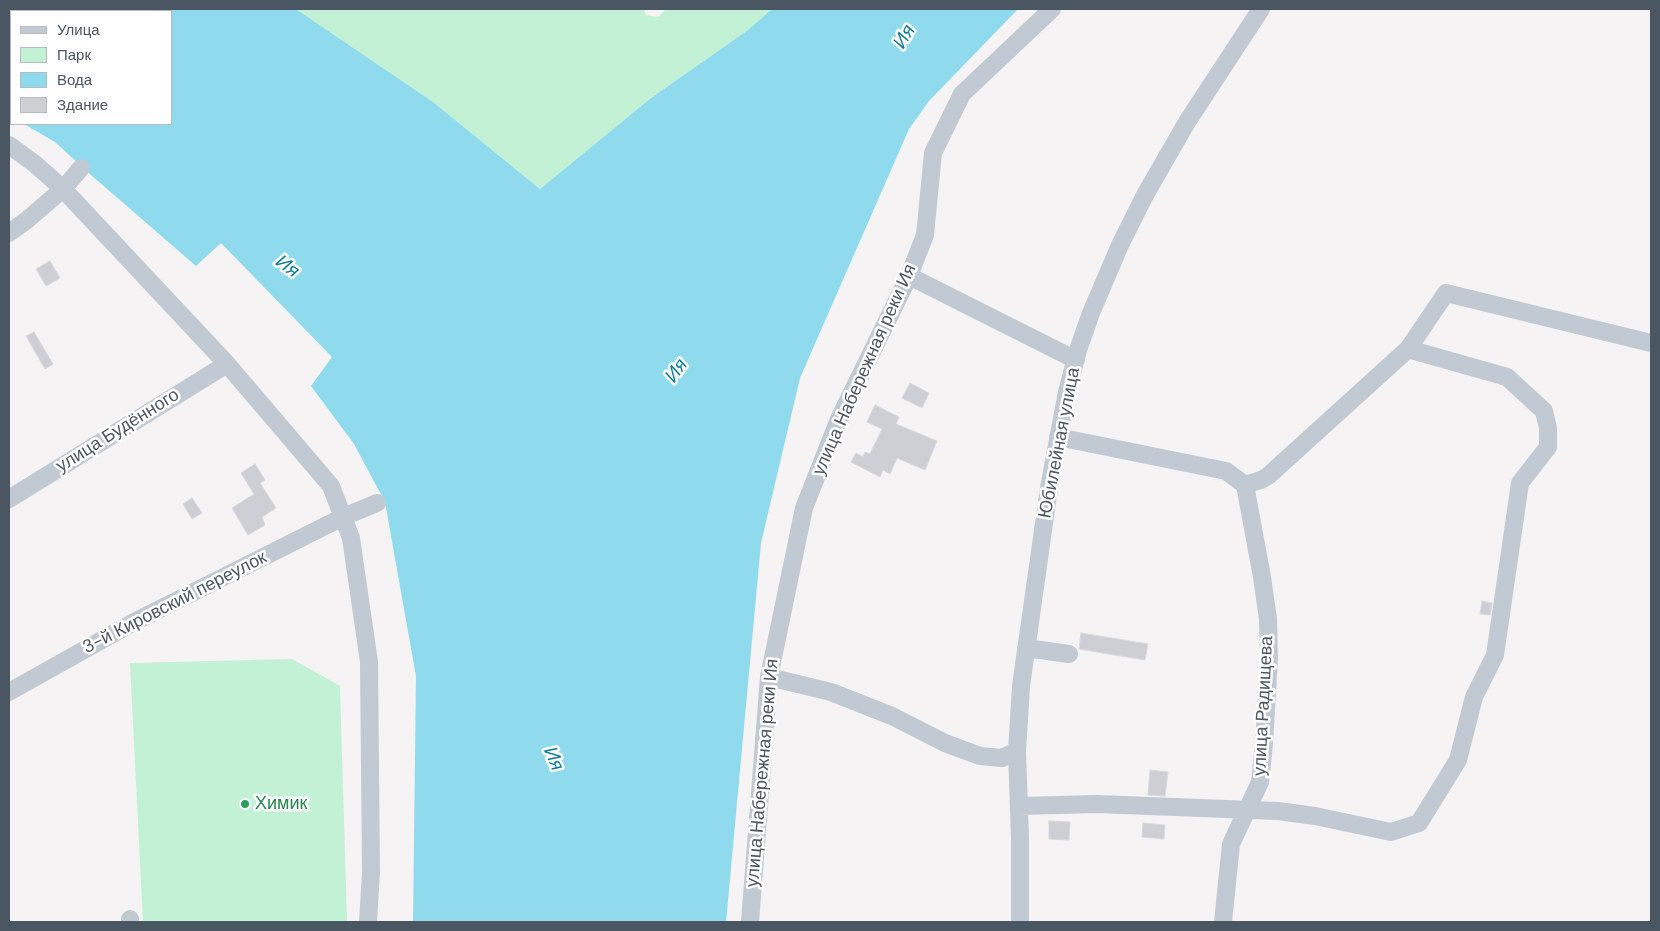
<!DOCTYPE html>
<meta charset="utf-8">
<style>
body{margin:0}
#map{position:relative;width:1660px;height:931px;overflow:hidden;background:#f5f3f3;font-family:"DM Sans",sans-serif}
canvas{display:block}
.frame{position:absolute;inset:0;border:10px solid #4a5661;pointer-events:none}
.legend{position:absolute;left:10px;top:10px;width:162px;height:115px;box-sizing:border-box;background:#fff;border:1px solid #b7bbc0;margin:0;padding:6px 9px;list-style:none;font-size:15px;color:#4a5661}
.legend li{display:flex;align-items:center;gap:10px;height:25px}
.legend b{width:25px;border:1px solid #b7bbc0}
</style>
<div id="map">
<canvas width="1660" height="931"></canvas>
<div class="frame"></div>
<ul class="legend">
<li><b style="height:6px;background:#c1cad2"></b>Улица</li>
<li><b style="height:14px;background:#c3f1d5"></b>Парк</li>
<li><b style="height:14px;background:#90daee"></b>Вода</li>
<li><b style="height:14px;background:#cdcfd5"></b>Здание</li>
</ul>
</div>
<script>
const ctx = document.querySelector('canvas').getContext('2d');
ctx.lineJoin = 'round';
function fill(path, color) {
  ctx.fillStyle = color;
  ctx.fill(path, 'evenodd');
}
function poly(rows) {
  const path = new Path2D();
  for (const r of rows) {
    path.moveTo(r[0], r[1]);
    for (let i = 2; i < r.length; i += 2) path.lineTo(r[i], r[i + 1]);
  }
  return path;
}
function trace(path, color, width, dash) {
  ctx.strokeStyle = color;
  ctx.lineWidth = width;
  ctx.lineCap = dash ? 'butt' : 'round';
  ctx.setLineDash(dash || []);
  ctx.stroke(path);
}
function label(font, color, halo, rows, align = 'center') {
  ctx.font = font + ' "DM Sans",sans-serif';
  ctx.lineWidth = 5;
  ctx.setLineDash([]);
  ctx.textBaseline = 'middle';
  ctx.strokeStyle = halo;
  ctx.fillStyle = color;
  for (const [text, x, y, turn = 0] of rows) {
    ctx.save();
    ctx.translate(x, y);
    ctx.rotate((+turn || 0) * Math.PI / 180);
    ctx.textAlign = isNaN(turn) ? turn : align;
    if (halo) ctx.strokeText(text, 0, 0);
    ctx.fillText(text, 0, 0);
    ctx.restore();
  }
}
const green = poly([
 [296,9,644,9,646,15,658,17,666,9,772,9,748,30,651,98,540,189,433,102],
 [292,659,340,686,347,922,143,922,130,663]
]);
const water = poly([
 [9,9,296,9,433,102,540,189,651,98,748,30,772,9,1018,9,929,101,909,129,800,378,761,543,726,922,413,922,416,676,385,502,354,444,311,386,332,357,221,243,196,266,91,175,55,142,24,124,171,124,171,11,11,11,11,116,9,115]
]);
const building = poly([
 [50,261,60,278,46,286,36,269,50,261],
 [34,332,53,364,45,369,26,336,34,332],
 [910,383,929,393,922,408,902,398,910,383],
 [875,405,899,417,896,424,937,441,925,470,897,458,890,474,883,470,880,477,851,462,856,453,863,457,865,452,870,454,882,429,867,422,875,405],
 [255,464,265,480,260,483,276,508,262,517,265,525,248,535,232,508,254,494,241,473,255,464],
 [192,498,202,513,192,519,183,504,192,498],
 [1482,601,1492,603,1490,615,1480,614,1482,601],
 [1081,633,1148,644,1145,660,1079,649,1081,633],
 [1150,770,1168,772,1165,796,1148,795,1150,770],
 [1049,821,1070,822,1069,840,1049,839,1049,821],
 [1143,823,1165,825,1164,839,1142,837,1143,823]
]);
const minor = poly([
 [9,145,35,164,63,189,227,364,331,486,351,538,369,662,371,872,368,922],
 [9,233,27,220,63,189,81,168],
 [909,276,1076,360],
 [1058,437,1226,471,1245,485,1261,480,1268,476,1408,349,1446,293,1651,343],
 [9,499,227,364],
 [1026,648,1069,654],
 [769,677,831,692,892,716,945,743,980,756,1002,758,1017,751],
 [9,692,134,622,343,517,377,503],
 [1019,806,1097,804,1278,811,1315,816,1391,832,1419,823,1458,760,1474,697,1495,655,1520,483,1548,447,1548,428,1544,411,1507,377,1408,349],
 [130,919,130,922],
 [750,922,769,677,804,508,839,419,909,276,925,235,933,153,962,94,1052,9],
 [1020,922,1020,838,1017,751,1021,686,1049,488,1067,392,1078,350,1091,313,1120,245,1145,195,1187,122,1261,9],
 [1223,922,1231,844,1260,782,1264,744,1269,658,1268,619,1262,577,1245,485]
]);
const markers = [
 [245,804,5,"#2e9e5b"]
];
const streetNames = [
 ["улица Набережная реки Ия",865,370,-66],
 ["улица Будённого",118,431,-32],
 ["Юбилейная улица",1060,443,-79],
 ["3-й Кировский переулок",175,603,-27],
 ["улица Радищева",1264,706,-87],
 ["улица Набережная реки Ия",763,773,-85]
];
const leisureNames = [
 ["Химик",255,804]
];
const waterNames = [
 ["Ия",905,37,-60],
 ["Ия",287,267,37],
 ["Ия",677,371,-54],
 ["Ия",553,759,67]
];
fill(green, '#c3f1d5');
fill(water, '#90daee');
fill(building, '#cdcfd5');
trace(building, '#d7d9de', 1);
trace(minor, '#c1cad2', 18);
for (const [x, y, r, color] of markers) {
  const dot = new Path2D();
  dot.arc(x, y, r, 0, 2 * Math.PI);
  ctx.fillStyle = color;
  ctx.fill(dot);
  trace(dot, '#fff', 2);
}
label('18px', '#4a5661', '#fff', streetNames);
label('18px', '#27864d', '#fff', leisureNames, 'left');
label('italic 19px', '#0c7c9b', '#fff', waterNames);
</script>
